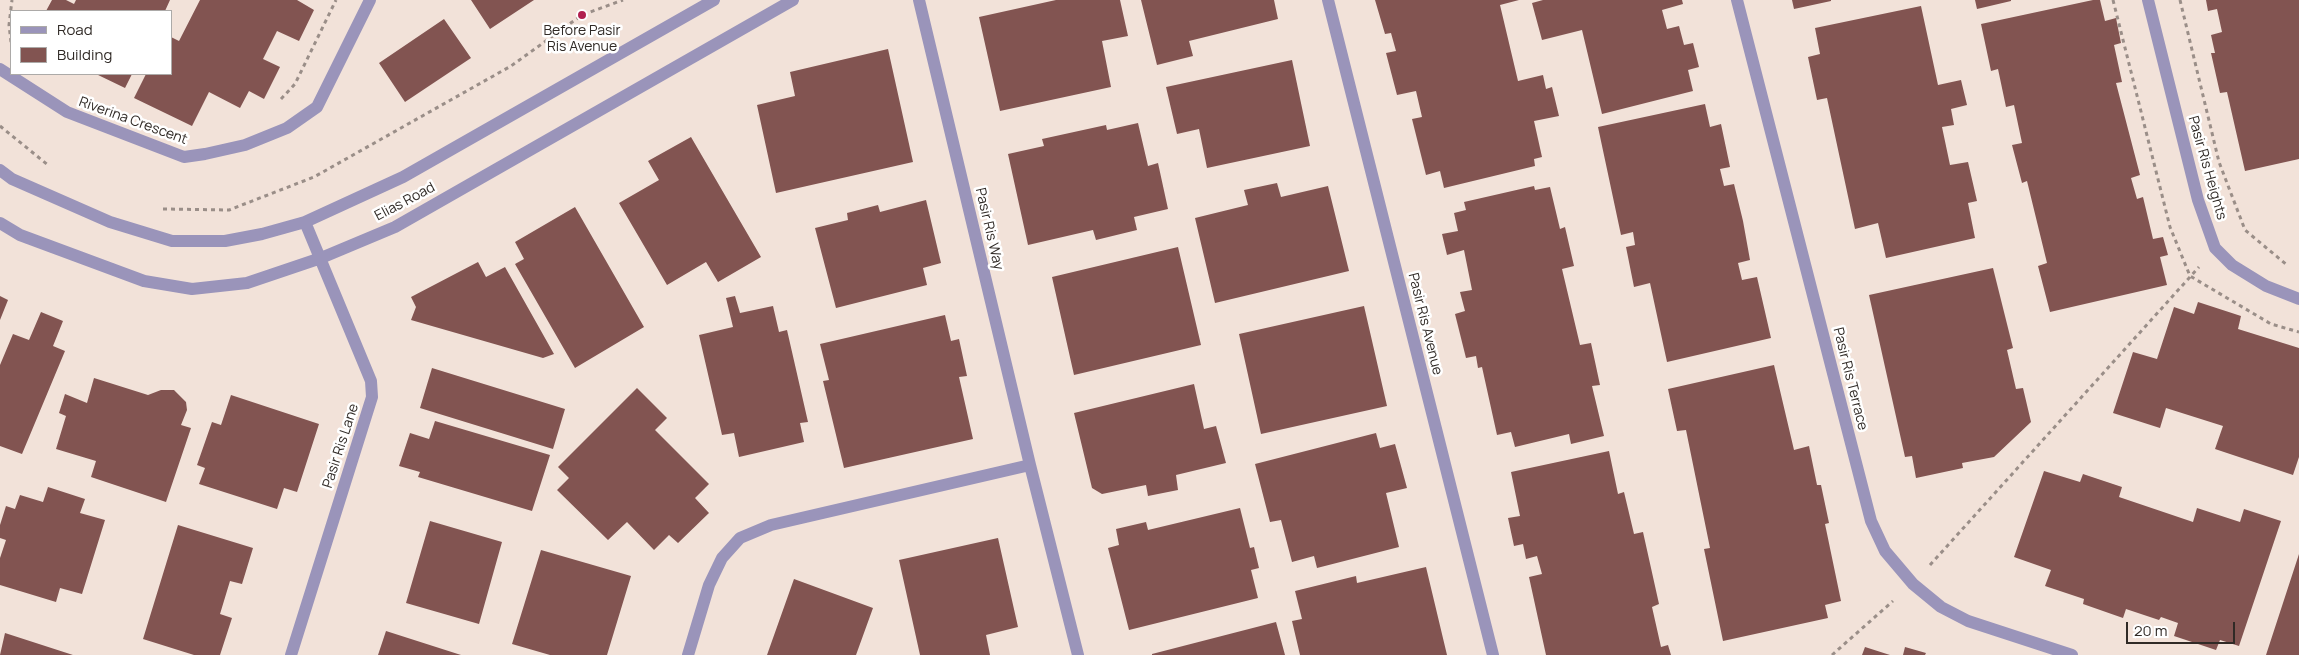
<!DOCTYPE html>
<style>
body{margin:0}
#map{position:relative;width:2299px;height:655px;overflow:hidden;background:#f2e2d9;font-family:Manrope,sans-serif}
canvas{display:block}
.legend{position:absolute;left:10px;top:10px;width:162px;height:65px;box-sizing:border-box;background:#fff;border:1px solid #acaaa8;margin:0;padding:6px 9px;list-style:none;font-size:15px;color:#302a26}
.legend li{display:flex;align-items:center;gap:10px;height:25px}
.legend b{width:25px;border:1px solid #acaaa8}
.scale{position:absolute;left:2126px;top:622px;width:109px;height:22px;box-sizing:border-box;border:2px solid #302a26;border-top:0;padding-left:6px;font-size:15px;line-height:18px;white-space:nowrap;color:#302a26;-webkit-text-stroke:4px #fff;paint-order:stroke}
</style>
<div id="map">
<canvas width="2299" height="655"></canvas>
<ul class="legend">
<li><b style="height:6px;background:#9a94ba"></b>Road</li>
<li><b style="height:14px;background:#825451"></b>Building</li>
</ul>
<div class="scale">20 m</div>
</div>
<script>
const ctx = document.querySelector('canvas').getContext('2d');
ctx.lineJoin = 'round';
function fill(path, color) {
  ctx.fillStyle = color;
  ctx.fill(path, 'evenodd');
}
function poly(rows) {
  const path = new Path2D();
  for (const r of rows) {
    path.moveTo(r[0], r[1]);
    for (let i = 2; i < r.length; i += 2) path.lineTo(r[i], r[i + 1]);
  }
  return path;
}
function trace(path, color, width, dash) {
  ctx.strokeStyle = color;
  ctx.lineWidth = width;
  ctx.lineCap = dash ? 'butt' : 'round';
  ctx.setLineDash(dash || []);
  ctx.stroke(path);
}
function label(font, color, halo, rows, align = 'center') {
  ctx.font = font + ' Manrope,sans-serif';
  ctx.lineWidth = 5;
  ctx.setLineDash([]);
  ctx.textBaseline = 'middle';
  ctx.strokeStyle = halo;
  ctx.fillStyle = color;
  for (const [text, x, y, turn = 0] of rows) {
    ctx.save();
    ctx.translate(x, y);
    ctx.rotate((+turn || 0) * Math.PI / 180);
    ctx.textAlign = isNaN(turn) ? turn : align;
    if (halo) ctx.strokeText(text, 0, 0);
    ctx.fillText(text, 0, 0);
    ctx.restore();
  }
}
const building = poly([
 [52,0,66,0,74,4,76,0,170,0,165,11,46,11],
 [200,0,297,0,314,10,299,41,277,31,263,59,280,67,264,99,249,91,240,108,209,92,192,126,134,98,146,74,171,74,171,37,179,41],
 [471,0,534,0,490,29],
 [1056,0,1120,0,1128,36,1102,41,1111,87,1000,111,979,17],
 [1141,0,1274,0,1278,19,1189,41,1193,56,1157,65],
 [1375,0,1519,0,1500,5,1518,81,1543,75,1546,89,1552,87,1559,116,1534,121,1542,157,1534,159,1535,166,1444,188,1440,171,1426,175,1412,119,1422,117,1416,91,1397,95,1386,53,1396,51,1391,33,1385,34],
 [1543,0,1682,0,1683,4,1662,10,1667,29,1679,26,1684,45,1693,43,1699,67,1688,70,1693,91,1602,114,1582,30,1542,40,1532,3],
 [1792,0,1831,0,1831,1,1794,9],
 [1975,0,2011,0,2011,1,1977,9],
 [2093,0,2100,0,2105,21,2116,18,2121,43,2114,45,2122,82,2116,83,2140,175,2131,178,2137,199,2143,197,2153,239,2163,237,2168,255,2160,257,2167,285,2050,312,2038,266,2047,263,2027,181,2022,183,2012,145,2022,143,2014,105,2006,107,1998,69,1991,71,1981,24],
 [2206,0,2299,0,2299,159,2245,171,2227,92,2220,93,2211,53,2215,53,2211,35,2222,32,2217,9,2208,11],
 [1921,6,1938,85,1961,80,1967,105,1951,109,1954,125,1942,127,1950,165,1968,162,1977,201,1968,203,1975,238,1886,258,1878,223,1855,229,1827,98,1817,100,1808,57,1820,54,1815,28],
 [444,19,471,58,405,102,379,63],
 [888,49,913,162,776,193,757,105,795,96,790,72],
 [1292,60,1310,146,1207,168,1199,129,1177,134,1166,87],
 [96,74,132,74,125,88],
 [1705,104,1710,127,1721,124,1730,167,1720,169,1724,186,1734,184,1743,221,1750,260,1738,263,1742,280,1757,277,1771,338,1667,362,1650,283,1634,287,1626,247,1635,245,1633,232,1621,235,1598,127],
 [1138,123,1148,166,1158,163,1168,209,1134,217,1137,230,1096,240,1093,230,1028,245,1008,154,1044,146,1042,139,1106,125,1107,130],
 [691,137,761,257,718,282,706,262,667,285,619,203,659,180,648,161],
 [1277,183,1281,197,1328,186,1349,271,1215,303,1195,218,1248,205,1244,190],
 [1534,186,1535,190,1550,187,1560,229,1565,227,1574,266,1562,269,1580,345,1591,343,1600,385,1592,386,1604,436,1571,444,1569,434,1515,447,1511,432,1497,435,1482,367,1478,368,1476,356,1466,358,1455,314,1465,311,1460,292,1472,290,1464,250,1447,255,1442,234,1458,231,1454,213,1466,210,1464,202],
 [926,200,941,263,923,268,927,285,836,308,815,228,848,220,847,213,878,205,880,212],
 [575,207,644,327,575,368,515,264,524,259,515,242],
 [1178,247,1201,345,1074,375,1052,277],
 [478,262,486,277,505,267,554,354,543,358,411,320,416,307,411,297],
 [1993,268,2013,348,2007,350,2016,389,2023,388,2031,422,1994,457,1962,463,1963,468,1916,478,1912,456,1905,457,1869,295],
 [0,296,8,300,0,320],
 [735,296,740,313,773,306,779,332,787,330,808,422,800,423,804,442,739,457,734,433,722,435,699,335,733,327,726,298],
 [2198,302,2241,316,2238,329,2299,348,2299,457,2293,475,2215,449,2223,426,2166,408,2160,428,2113,413,2133,352,2157,359,2174,307,2194,314],
 [1364,306,1387,406,1261,434,1239,334],
 [41,312,63,321,53,346,65,351,22,454,0,446,0,365,13,334,29,340],
 [945,315,951,341,959,339,967,376,959,377,973,439,844,468,823,381,829,380,820,344],
 [1774,365,1794,450,1809,446,1817,485,1821,485,1829,523,1825,524,1841,601,1825,605,1828,618,1723,641,1704,549,1710,548,1686,430,1677,431,1668,389],
 [432,368,565,409,553,449,420,408],
 [94,378,148,395,161,390,174,390,186,402,187,410,181,425,191,428,166,502,91,477,96,461,56,449,66,416,59,413,65,394,87,403],
 [1194,384,1204,429,1216,426,1226,463,1176,475,1178,490,1148,496,1146,485,1102,494,1092,488,1074,413],
 [637,388,667,418,655,430,709,484,695,498,709,513,678,543,669,535,654,550,627,522,608,540,557,490,569,478,558,467],
 [231,395,319,424,297,492,284,488,277,509,199,484,205,468,197,465,212,422,221,425],
 [435,421,550,455,532,511,418,477,420,472,399,466,410,433,429,439],
 [1376,433,1380,448,1395,444,1407,488,1386,493,1399,547,1317,568,1314,556,1292,562,1281,520,1270,522,1255,464],
 [1609,451,1618,494,1624,492,1634,534,1643,532,1659,604,1652,607,1661,647,1668,645,1671,655,1546,655,1529,577,1542,574,1537,556,1526,559,1523,544,1514,546,1508,518,1520,516,1511,472],
 [2044,471,2080,482,2083,474,2122,487,2119,497,2193,522,2197,508,2240,522,2244,509,2281,521,2239,646,2220,640,2216,650,2174,636,2178,623,2161,617,2159,620,2126,609,2123,618,2083,604,2084,599,2045,586,2051,570,2014,557],
 [48,487,85,499,80,513,105,520,82,594,60,588,56,602,0,585,0,558,6,540,0,538,0,525,6,506,15,509,20,495,43,502],
 [1240,508,1250,548,1254,547,1259,568,1251,570,1258,598,1129,630,1108,548,1119,545,1116,529,1146,522,1148,530],
 [430,521,502,542,479,624,406,603],
 [178,525,253,548,242,584,230,581,220,614,232,618,220,655,194,655,143,639],
 [998,538,1018,627,986,635,990,655,920,655,899,560],
 [541,550,631,576,607,655,550,655,512,644],
 [2299,554,2299,655,2266,655],
 [1426,567,1447,655,1300,655,1292,621,1302,619,1295,591,1356,576,1357,583],
 [794,579,873,608,856,655,767,655],
 [1276,622,1285,655,1152,655,1152,654],
 [386,631,461,655,378,655],
 [5,633,73,655,0,655],
 [1865,647,1890,655,1862,655],
 [1905,647,1926,653,1925,655,1903,655]
]);
const path = poly([
 [2113,0,2170,227,2190,276,2271,324,2299,332],
 [2180,0,2219,162,2245,230,2287,265],
 [11,42,9,25,12,0],
 [281,99,295,84,336,0],
 [0,126,48,165],
 [163,209,229,210,314,177,511,66,582,15,623,0],
 [1930,565,2199,267],
 [1832,655,1893,601]
]);
const minor = poly([
 [919,0,1030,465,1078,655],
 [1328,0,1493,655],
 [1737,0,1871,521,1885,551,1913,584,1941,607,1968,621,2072,655],
 [2148,0,2198,200,2215,248,2232,265,2266,286,2299,299],
 [0,69,67,112,184,157,205,154,245,145,287,128,317,107,370,0],
 [0,170,12,179,110,222,172,241,225,241,262,234,305,222,403,177,714,0],
 [0,223,20,235,144,281,192,289,247,283,321,258,395,227,793,0],
 [291,655,372,397,371,381,305,222],
 [688,655,709,585,722,558,740,538,771,525,1030,465]
]);
const markers = [
 [582,15,5,"#b1204f"]
];
const poiNames = [
 ["Before Pasir",582,31],
 ["Ris Avenue",582,47]
];
const streetNames = [
 ["Riverina Crescent",133,121,20],
 ["Pasir Ris Heights",2207,168,74],
 ["Elias Road",405,202,-28],
 ["Pasir Ris Way",989,229,77],
 ["Pasir Ris Avenue",1425,324,76],
 ["Pasir Ris Terrace",1850,379,76],
 ["Pasir Ris Lane",341,446,-72]
];
fill(building, '#825451');
trace(path, '#9a8e88', 3, [4, 4]);
trace(minor, '#9a94ba', 12);
for (const [x, y, r, color] of markers) {
  const dot = new Path2D();
  dot.arc(x, y, r, 0, 2 * Math.PI);
  ctx.fillStyle = color;
  ctx.fill(dot);
  trace(dot, '#fff', 2);
}
label('14px', '#302a26', '#fff', poiNames);
label('14px', '#302a26', '#fff', streetNames);
</script>
